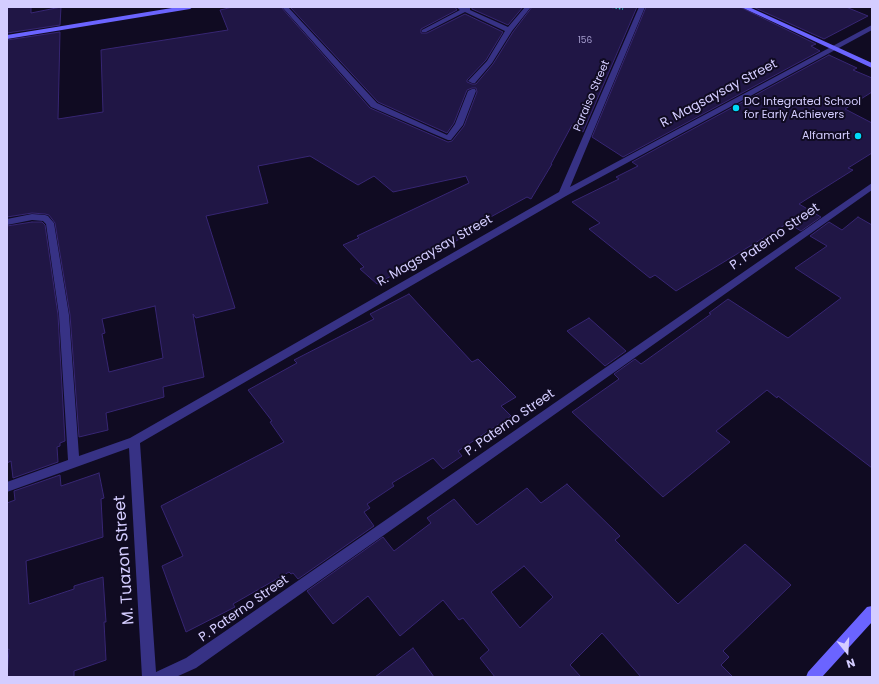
<!DOCTYPE html>
<style>
body{margin:0}
#map{position:relative;width:879px;height:684px;overflow:hidden;background:#100b22;font-family:Poppins,sans-serif}
canvas{display:block}
.frame{position:absolute;inset:0;border:8px solid #d4cdff;pointer-events:none}
.north{position:absolute;left:827px;top:632px;width:40px;height:40px;-webkit-text-stroke:3px #100b22;paint-order:stroke;rotate:162deg;font-size:11px;font-weight:700;line-height:16px;text-align:center;color:#d4cdff}
.north::after{content:'';display:block;margin:auto;width:14px;height:18px;background:#d4cdff;clip-path:polygon(50% 0,100% 100%,50% 72%,0 100%)}
</style>
<div id="map">
<canvas width="879" height="684"></canvas>
<div class="frame"></div>
<div class="north">N</div>
</div>
<script>
const ctx = document.querySelector('canvas').getContext('2d');
ctx.lineJoin = 'round';
function fill(path, color) {
  ctx.fillStyle = color;
  ctx.fill(path, 'evenodd');
}
function poly(rows) {
  const path = new Path2D();
  for (const r of rows) {
    path.moveTo(r[0], r[1]);
    for (let i = 2; i < r.length; i += 2) path.lineTo(r[i], r[i + 1]);
  }
  return path;
}
function trace(path, color, width, dash) {
  ctx.strokeStyle = color;
  ctx.lineWidth = width;
  ctx.lineCap = dash ? 'butt' : 'round';
  ctx.setLineDash(dash || []);
  ctx.stroke(path);
}
function label(font, color, halo, rows, align = 'center') {
  ctx.font = font + ' Poppins,sans-serif';
  ctx.lineWidth = 4;
  ctx.setLineDash([]);
  ctx.textBaseline = 'middle';
  ctx.strokeStyle = halo;
  ctx.fillStyle = color;
  for (const [text, x, y, turn = 0] of rows) {
    ctx.save();
    ctx.translate(x, y);
    ctx.rotate((+turn || 0) * Math.PI / 180);
    ctx.textAlign = isNaN(turn) ? turn : align;
    if (halo) ctx.strokeText(text, 0, 0);
    ctx.fillText(text, 0, 0);
    ctx.restore();
  }
}
const building = poly([
 [7,7,31,7,31,13,61,7,60,25,7,33,7,7],
 [233,7,281,7,370,108,448,142,452,141,464,126,477,92,476,88,472,88,467,90,454,123,447,133,378,102,290,7,455,7,457,10,421,29,421,33,427,33,465,14,503,32,486,60,467,80,467,82,472,84,476,84,493,64,513,32,532,7,637,7,583,132,572,125,551,164,552,164,531,199,527,197,487,219,492,222,454,242,450,240,401,265,405,268,377,284,360,269,364,267,343,245,359,238,357,236,469,183,466,176,393,192,374,176,358,185,310,156,258,166,268,203,206,216,235,308,196,318,193,314,204,377,163,387,164,397,106,413,108,430,79,437,70,315,55,223,49,215,45,214,32,213,7,217,7,40,60,32,58,119,103,112,101,50,228,30,220,10,233,7],
 [155,306,163,358,109,372,102,334,105,333,102,319,155,306],
 [472,7,523,7,508,25,472,9,472,7],
 [646,7,740,7,816,44,811,46,820,51,623,157,592,137,646,7],
 [753,7,846,7,868,16,824,39,753,7],
 [829,55,857,68,853,70,872,78,872,92,845,109,872,123,872,153,848,168,853,170,799,204,821,217,801,231,788,223,676,291,655,275,650,278,589,229,600,223,572,202,619,179,616,177,638,166,632,162,829,55],
 [858,217,872,225,872,468,778,396,777,398,767,390,716,431,730,442,663,497,572,412,619,379,614,374,635,359,641,364,711,314,709,313,728,299,788,338,841,298,795,268,827,246,810,236,829,222,842,230,858,217],
 [32,222,42,222,45,225,58,315,65,441,60,443,60,446,57,447,58,462,13,478,11,461,7,463,7,226,32,222],
 [409,294,472,362,478,359,516,397,501,406,511,416,458,451,462,456,443,469,433,458,392,483,394,486,367,504,370,508,364,512,374,526,298,579,293,573,291,574,289,572,233,604,235,607,186,632,162,566,183,556,161,506,284,442,270,422,272,421,248,390,297,363,294,360,374,319,370,314,409,294],
 [589,318,626,351,605,366,567,331,589,318],
 [99,473,104,498,101,499,103,537,26,561,29,604,74,589,74,586,103,577,106,622,104,622,106,660,74,671,74,677,7,677,9,649,7,650,7,503,15,500,14,491,60,475,61,486,99,473],
 [567,484,620,536,615,540,678,604,745,544,791,585,723,651,729,657,721,665,733,677,641,677,602,633,570,665,581,677,495,677,480,658,489,650,463,618,459,620,443,600,400,636,368,596,333,624,307,591,383,537,394,551,431,523,427,518,454,499,477,525,527,488,541,503,567,484],
 [524,566,553,597,520,628,491,592,524,566],
 [413,648,434,677,375,677,413,648]
]);
const path = poly([
 [612,7,623,9]
]);
const street = poly([
 [282,7,288,7,377,103,447,135,455,124,468,91,472,89,475,89,476,91,463,125,451,140,448,140,371,107,282,7],
 [456,7,470,7,470,10,508,27,525,7,531,7,512,31,492,63,475,83,472,83,468,81,487,61,505,31,465,12,426,32,422,32,422,30,460,10,456,7],
 [639,7,645,7,570,187,870,26,872,25,872,30,566,196,140,443,156,672,186,658,224,632,872,183,872,190,196,668,176,677,142,677,129,448,7,492,7,482,68,460,59,315,46,224,43,221,32,220,7,225,7,219,32,214,45,215,48,216,54,223,69,315,79,456,130,438,559,192,639,7]
]);
const secondary = poly([
 [178,7,193,7,190,9,7,39,7,35,178,7],
 [741,7,749,7,872,63,872,68,741,7],
 [872,606,872,622,822,677,806,677,808,672,867,607,872,606]
]);
const markers = [
 [736,108,4,"#00daf8"],
 [858,136,4,"#00daf8"]
];
const farNumbernames = [
 ["156",585,41]
];
const farStreetnames = [
 ["Paraiso Street",592,96,-67]
];
const farPoinames = [
 ["DC Integrated School",744,102],
 ["for Early Achievers",744,115],
 ["Alfamart",850,136,"right"]
];
const streetNames = [
 ["R. Magsaysay Street",719,94,-28],
 ["P. Paterno Street",775,237,-35],
 ["R. Magsaysay Street",435,251,-30],
 ["P. Paterno Street",510,423,-35],
 ["P. Paterno Street",244,609,-35]
];
const nearStreetnames = [
 ["M. Tuazon Street",125,560,-94]
];
fill(building, '#201645');
trace(building, '#372673', 1);
trace(path, '#24bcb6', 2, [1.5, 2]);
fill(street, '#373285');
fill(secondary, '#6b64ff');
for (const [x, y, r, color] of markers) {
  const dot = new Path2D();
  dot.arc(x, y, r, 0, 2 * Math.PI);
  ctx.fillStyle = color;
  ctx.fill(dot);
  trace(dot, '#100b22', 1.5);
}
label('9px', '#a79fd0', null, farNumbernames);
label('11px', '#d4cdff', '#100b22', farStreetnames);
label('11px', '#d4cdff', '#100b22', farPoinames, 'left');
label('13px', '#d4cdff', '#100b22', streetNames);
label('16px', '#d4cdff', '#100b22', nearStreetnames);
</script>
